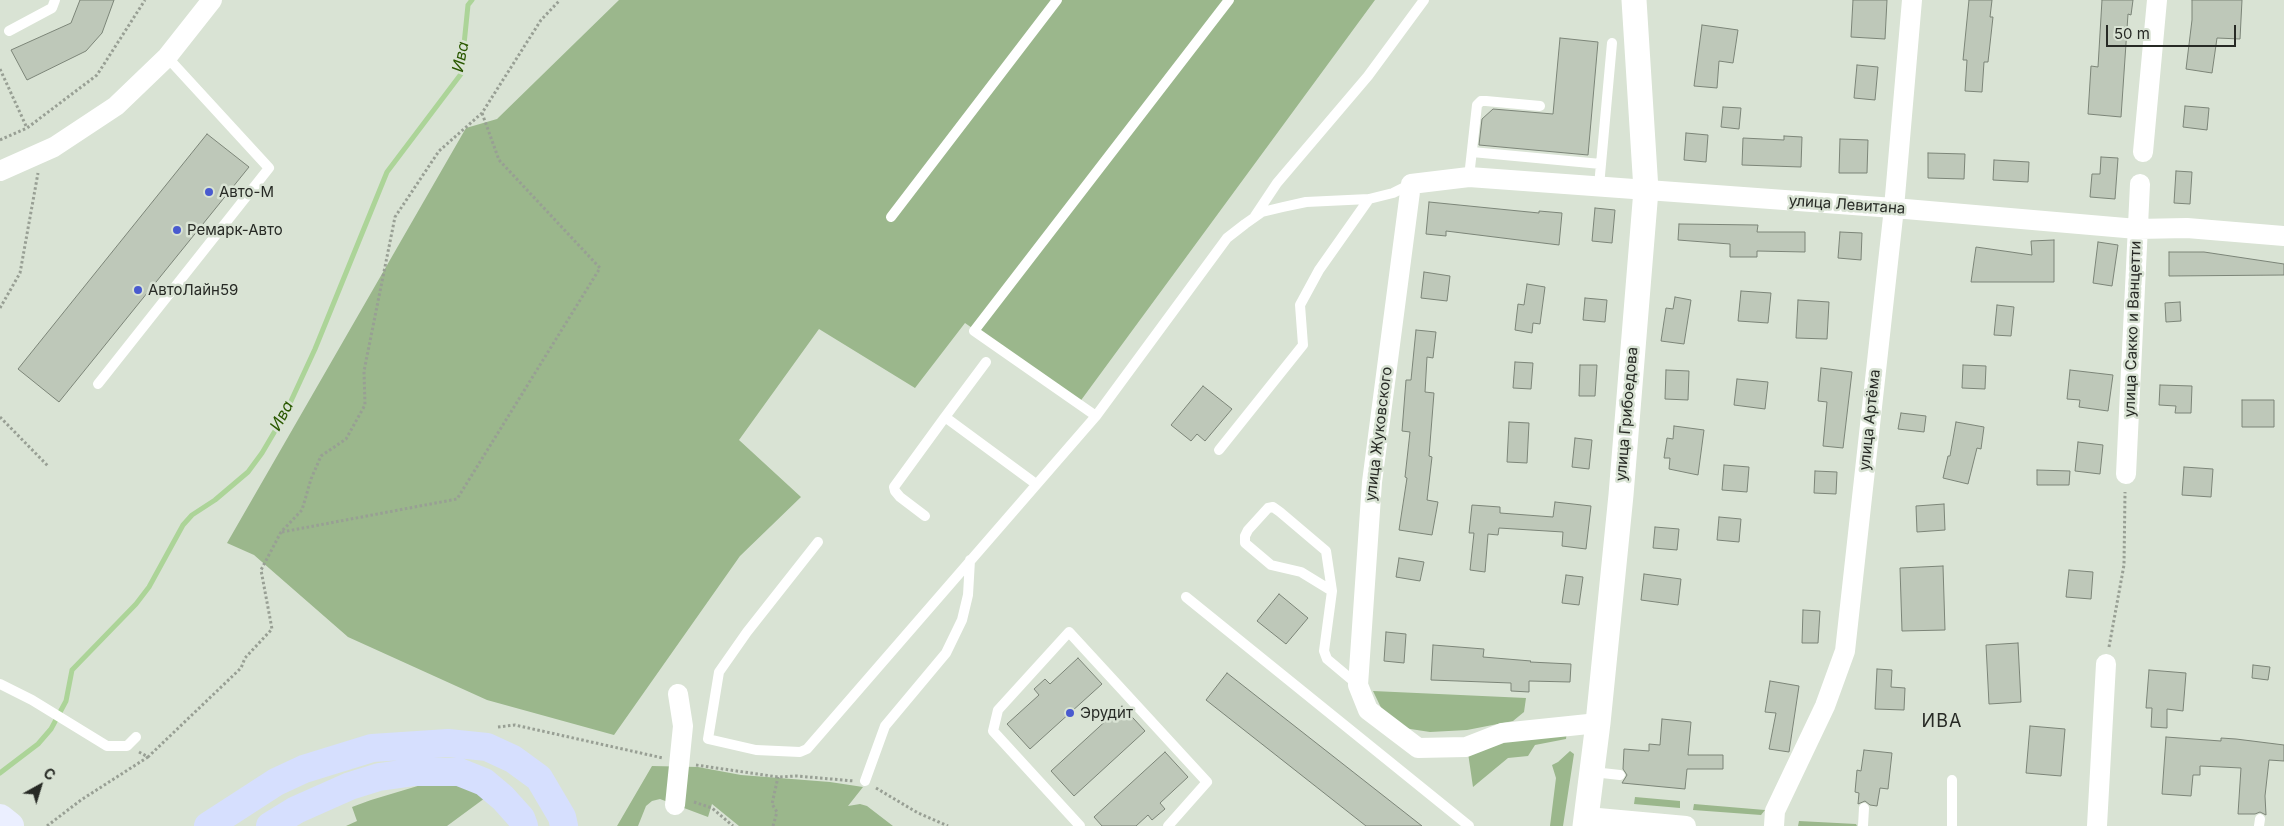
<!DOCTYPE html>
<meta charset="utf-8">
<style>
body{margin:0}
#map{position:relative;width:2284px;height:826px;overflow:hidden;background:#d9e3d4;font-family:Inter,sans-serif}
canvas{display:block}
.north{position:absolute;left:15px;top:761px;width:50px;height:50px;-webkit-text-stroke:4px #d9e3d4;paint-order:stroke;rotate:39deg;font-size:14px;font-weight:700;line-height:20px;text-align:center;color:#272a25}
.north::after{content:'';display:block;margin:auto;width:18px;height:22px;background:#272a25;clip-path:polygon(50% 0,100% 100%,50% 72%,0 100%)}
.scale{position:absolute;left:2106px;top:25px;width:130px;height:22px;box-sizing:border-box;border:2px solid #272a25;border-top:0;padding-left:6px;font-size:15px;line-height:18px;white-space:nowrap;color:#272a25;-webkit-text-stroke:4px #d9e3d4;paint-order:stroke}
</style>
<div id="map">
<canvas width="2284" height="826"></canvas>
<div class="north">С</div>
<div class="scale">50 m</div>
</div>
<script>
const ctx = document.querySelector('canvas').getContext('2d');
ctx.lineJoin = 'round';
function fill(path, color) {
  ctx.fillStyle = color;
  ctx.fill(path, 'evenodd');
}
function poly(rows) {
  const path = new Path2D();
  for (const r of rows) {
    path.moveTo(r[0], r[1]);
    for (let i = 2; i < r.length; i += 2) path.lineTo(r[i], r[i + 1]);
  }
  return path;
}
function trace(path, color, width, dash) {
  ctx.strokeStyle = color;
  ctx.lineWidth = width;
  ctx.lineCap = dash ? 'butt' : 'round';
  ctx.setLineDash(dash || []);
  ctx.stroke(path);
}
function label(font, color, halo, rows, align = 'center') {
  ctx.font = font + ' Inter,sans-serif';
  ctx.lineWidth = 5;
  ctx.setLineDash([]);
  ctx.textBaseline = 'middle';
  ctx.strokeStyle = halo;
  ctx.fillStyle = color;
  for (const [text, x, y, turn = 0] of rows) {
    ctx.save();
    ctx.translate(x, y);
    ctx.rotate((+turn || 0) * Math.PI / 180);
    ctx.textAlign = isNaN(turn) ? turn : align;
    if (halo) ctx.strokeText(text, 0, 0);
    ctx.fillText(text, 0, 0);
    ctx.restore();
  }
}
const green = poly([
 [619,0,1375,0,1079,403,965,323,915,388,819,329,739,440,801,497,740,556,614,735,487,700,348,637,254,555,227,543,466,128,497,119],
 [1373,691,1526,698,1524,712,1513,721,1467,730,1430,732,1404,728,1385,716],
 [1567,731,1566,739,1535,745,1528,756,1508,758,1473,787,1468,753,1484,743],
 [1570,751,1574,754,1563,826,1550,826,1556,778,1552,765,1558,762],
 [652,766,698,767,741,775,830,782,863,787,848,806,860,804,867,806,893,826,739,826,712,804,708,817,660,799,652,801,646,806,638,826,617,826],
 [456,783,485,798,447,826,346,826,357,821,352,807,371,800,421,785],
 [1635,797,1680,801,1680,808,1634,804],
 [1694,804,1765,810,1761,815,1693,810],
 [1799,821,1856,824,1857,826,1798,826]
]);
const stream = poly([
 [0,773,38,744,51,729,66,701,72,670,136,604,149,587,183,525,192,515,215,500,248,472,262,453,285,414,315,349,387,172,461,74,468,5,472,0]
]);
const building = poly([
 [80,0,114,0,102,33,86,51,27,80,11,50,71,23,80,0],
 [1853,0,1887,0,1885,39,1851,37,1853,0],
 [1969,0,1992,0,1990,17,1993,17,1988,62,1984,62,1982,92,1965,91,1967,60,1963,60,1969,0],
 [2102,0,2133,0,2131,15,2128,14,2121,117,2088,114,2091,66,2098,67,2102,0],
 [2192,0,2242,0,2240,39,2217,38,2212,73,2186,69,2192,20,2192,0],
 [1702,25,1738,30,1733,63,1719,61,1717,88,1694,86,1702,25],
 [1560,38,1598,42,1588,155,1479,145,1482,119,1493,109,1553,114,1560,38],
 [1857,65,1878,67,1875,100,1854,98,1857,65],
 [2185,106,2209,108,2207,130,2183,127,2185,106],
 [1723,107,1741,108,1739,129,1721,127,1723,107],
 [1686,133,1708,135,1706,162,1684,160,1686,133],
 [207,134,249,167,59,402,18,369,207,134],
 [1784,136,1802,137,1801,167,1742,165,1743,138,1784,140,1784,136],
 [1840,139,1868,140,1867,173,1839,173,1840,139],
 [1928,153,1965,154,1964,179,1928,178,1928,153],
 [2101,157,2118,158,2115,199,2090,197,2092,174,2100,174,2101,157],
 [1994,160,2029,162,2028,182,1993,180,1994,160],
 [2176,171,2192,172,2190,204,2174,203,2176,171],
 [1429,202,1539,213,1539,211,1562,213,1559,245,1446,231,1446,236,1426,234,1429,202],
 [1595,208,1615,210,1612,243,1592,241,1595,208],
 [1679,224,1758,225,1757,232,1805,232,1805,252,1757,251,1757,257,1730,257,1730,244,1678,240,1679,224],
 [1840,232,1862,233,1861,260,1838,258,1840,232],
 [2054,240,2054,282,1971,282,1976,247,2032,255,2031,241,2054,240],
 [2098,242,2118,245,2112,286,2093,283,2098,242],
 [2169,252,2204,252,2284,264,2284,275,2169,276,2169,252],
 [1424,272,1450,276,1447,301,1421,298,1424,272],
 [1527,284,1545,287,1540,324,1533,323,1532,333,1515,330,1518,304,1524,305,1527,284],
 [1741,291,1771,293,1768,323,1738,321,1741,291],
 [1675,297,1691,300,1684,344,1661,341,1666,308,1673,309,1675,297],
 [1585,298,1607,300,1605,322,1583,320,1585,298],
 [1798,300,1829,302,1827,339,1796,338,1798,300],
 [2180,302,2181,321,2166,322,2165,303,2180,302],
 [1997,305,2014,307,2011,336,1994,335,1997,305],
 [1416,330,1436,332,1433,358,1427,357,1425,392,1434,393,1429,456,1432,457,1427,500,1438,502,1432,535,1399,530,1407,478,1405,477,1410,432,1402,431,1406,380,1411,380,1416,330],
 [1515,362,1533,363,1531,389,1513,388,1515,362],
 [1580,365,1597,365,1595,396,1579,396,1580,365],
 [1963,365,1986,366,1985,389,1962,388,1963,365],
 [1821,368,1852,372,1843,448,1823,446,1827,402,1818,401,1821,368],
 [1666,370,1689,371,1688,400,1665,399,1666,370],
 [2070,370,2113,375,2108,411,2079,407,2080,400,2067,399,2070,370],
 [1737,379,1768,382,1765,409,1734,405,1737,379],
 [2160,385,2192,386,2191,413,2175,413,2176,406,2159,405,2160,385],
 [1203,386,1232,409,1205,441,1197,434,1191,441,1171,425,1203,386],
 [2242,400,2274,400,2274,427,2242,427,2242,400],
 [1901,413,1926,416,1924,432,1898,429,1901,413],
 [1509,422,1529,423,1527,463,1507,462,1509,422],
 [1956,422,1984,427,1981,449,1977,448,1968,484,1943,478,1948,456,1950,456,1956,422],
 [1674,426,1704,430,1698,475,1669,469,1670,458,1664,458,1667,438,1673,439,1674,426],
 [1575,438,1592,440,1589,469,1572,467,1575,438],
 [2078,442,2103,445,2100,474,2075,471,2078,442],
 [1724,465,1749,467,1747,492,1722,490,1724,465],
 [2184,467,2213,469,2211,497,2182,495,2184,467],
 [2037,470,2070,471,2069,485,2037,485,2037,470],
 [1815,471,1837,472,1836,494,1814,493,1815,471],
 [1555,502,1591,506,1586,549,1562,546,1563,532,1499,528,1498,535,1488,534,1485,572,1470,570,1474,533,1469,533,1472,505,1500,507,1500,513,1553,517,1555,502],
 [1944,504,1945,530,1917,532,1916,506,1944,504],
 [1719,517,1741,519,1739,542,1717,540,1719,517],
 [1655,527,1679,529,1677,550,1653,548,1655,527],
 [1399,558,1424,562,1420,581,1396,577,1399,558],
 [1943,566,1945,630,1902,631,1900,568,1943,566],
 [2069,570,2093,572,2091,599,2066,597,2069,570],
 [1644,574,1681,579,1678,605,1641,600,1644,574],
 [1566,575,1583,577,1579,605,1562,603,1566,575],
 [1279,594,1308,618,1286,644,1257,621,1279,594],
 [1803,610,1820,611,1818,643,1802,643,1803,610],
 [1386,632,1406,634,1404,663,1384,661,1386,632],
 [2018,643,2021,702,1989,704,1986,645,2018,643],
 [1433,645,1484,649,1483,657,1531,661,1530,662,1571,664,1570,682,1529,681,1529,692,1511,691,1511,683,1431,680,1433,645],
 [1078,658,1102,684,1030,749,1007,724,1039,695,1034,689,1045,679,1050,684,1078,658],
 [2253,665,2270,667,2268,680,2252,678,2253,665],
 [1877,669,1892,670,1891,687,1905,688,1904,710,1875,709,1877,669],
 [2149,670,2186,673,2183,711,2167,709,2167,728,2151,727,2152,708,2146,708,2149,670],
 [1227,673,1422,826,1366,826,1206,700,1227,673],
 [1770,681,1799,686,1789,752,1769,749,1776,713,1765,712,1770,681],
 [1122,706,1145,731,1074,796,1051,771,1122,706],
 [1662,719,1691,722,1688,755,1723,755,1723,769,1687,769,1685,789,1622,783,1627,775,1623,769,1624,749,1649,751,1649,744,1660,745,1662,719],
 [2030,726,2065,729,2061,776,2026,773,2030,726],
 [2166,737,2221,741,2221,738,2236,739,2284,745,2284,761,2269,760,2265,796,2266,815,2260,812,2255,814,2238,814,2241,768,2200,766,2200,775,2193,775,2191,796,2162,794,2166,737],
 [1864,750,1892,753,1888,789,1880,788,1877,806,1870,805,1865,801,1858,804,1859,793,1855,792,1857,770,1861,771,1864,750],
 [1165,752,1188,777,1160,803,1165,809,1152,820,1148,815,1136,826,1102,826,1094,817,1165,752]
]);
const path = poly([
 [0,69,27,128],
 [0,140,27,128,97,75,145,0],
 [0,308,20,273,38,173],
 [0,417,48,466],
 [282,532,457,499,600,268,499,160,482,113],
 [2109,647,2124,565,2125,492],
 [498,727,515,725,663,758],
 [139,752,148,757,241,668,245,658,272,629,261,570,281,532,302,510,311,479,321,456,346,439,365,405,364,371,395,217,439,151,482,113,541,20,560,0],
 [696,765,778,777,797,776,854,781],
 [876,788,918,813,948,826],
 [694,802,712,808,733,826],
 [47,826,81,800,148,757],
 [773,826,777,812,772,804,778,777]
]);
const service = poly([
 [9,31,52,8,55,0],
 [1472,152,1601,164],
 [1469,177,1477,105,1481,101,1486,101,1540,106],
 [1599,186,1612,43],
 [1255,216,1277,183,1368,76,1424,0],
 [891,217,1057,0],
 [98,384,269,168,167,57],
 [1096,416,974,331,1229,0],
 [945,417,986,362],
 [1219,450,1303,345,1300,305,1319,270,1369,199],
 [925,516,900,497,895,491,894,487,945,417,1036,484],
 [818,542,747,632,719,672,708,739,756,750,800,752,807,749,1096,416,1227,238,1245,224,1262,212,1283,207,1306,202,1369,199,1393,193,1411,184],
 [1332,591,1301,572,1271,565,1245,543,1245,536,1248,530,1268,508,1273,507,1280,512,1326,551,1332,591,1324,651,1327,659,1358,685],
 [1186,597,1469,826],
 [0,684,32,700,107,746,127,746,136,737],
 [1593,772,1620,775],
 [865,781,885,726,946,653,962,620,968,595,970,560],
 [1080,826,993,731,998,710,1069,632,1207,782,1168,826],
 [1863,826,1864,808],
 [1952,826,1952,780],
 [2259,826,2260,819]
]);
const minor = poly([
 [2143,152,2157,0],
 [0,171,54,147,116,106,167,57,212,0],
 [2126,474,2140,184],
 [1598,723,1502,733,1466,747,1418,748,1368,710,1358,685,1372,482,1411,184,1469,177,1894,208,2137,229,2187,228,2284,236],
 [675,805,683,726,678,694],
 [1587,817,1686,826],
 [1774,826,1775,811,1825,706,1845,651,1894,208,1912,0],
 [2097,826,2106,664]
]);
const tertiary = poly([
 [1585,826,1598,723,1621,495,1646,190,1634,0]
]);
const secondary = poly([
 [0,818,10,826]
]);
const primary = poly([
 [208,826,276,782,304,769,372,748,448,743,487,747,513,759,539,778,562,817,564,826],
 [270,826,296,810,350,786,379,777,415,772,459,772,484,782,503,798,521,818,524,826]
]);
const markers = [
 [209,192,5,"#495acf"],
 [177,230,5,"#495acf"],
 [138,290,5,"#495acf"],
 [1070,713,5,"#495acf"]
];
const poiNames = [
 ["Авто-М",219,192],
 ["Ремарк-Авто",187,230],
 ["АвтоЛайн59",148,290],
 ["Эрудит",1080,713]
];
const streetNames = [
 ["улица Левитана",1847,205,4],
 ["улица Сакко и Ванцетти",2133,329,-88],
 ["улица Грибоедова",1627,414,-85],
 ["улица Артёма",1870,420,-84],
 ["улица Жуковского",1379,434,-83]
];
const waterNames = [
 ["Ива",461,57,-79],
 ["Ива",282,416,-62]
];
const quarterNames = [
 ["ИВА",1942,722]
];
fill(green, '#9bb78c');
trace(stream, '#acd498', 5);
fill(building, '#bec8b9');
trace(building, '#7c8578', 1);
trace(path, '#989f94', 3, [2.5, 2.5]);
trace(service, '#fff', 10);
trace(minor, '#fff', 20);
trace(tertiary, '#fff', 25);
trace(secondary, '#ebefff', 28);
trace(primary, '#d6dffe', 28);
for (const [x, y, r, color] of markers) {
  const dot = new Path2D();
  dot.arc(x, y, r, 0, 2 * Math.PI);
  ctx.fillStyle = color;
  ctx.fill(dot);
  trace(dot, '#d9e3d4', 2);
}
label('15px', '#272a25', '#d9e3d4', poiNames, 'left');
label('15px', '#272a25', '#d9e3d4', streetNames);
label('italic 16px', '#2a5800', '#d9e3d4', waterNames);
ctx.letterSpacing = '1px';
label('18px', '#272a25', '#d9e3d4', quarterNames);
ctx.letterSpacing = '0px';
</script>
